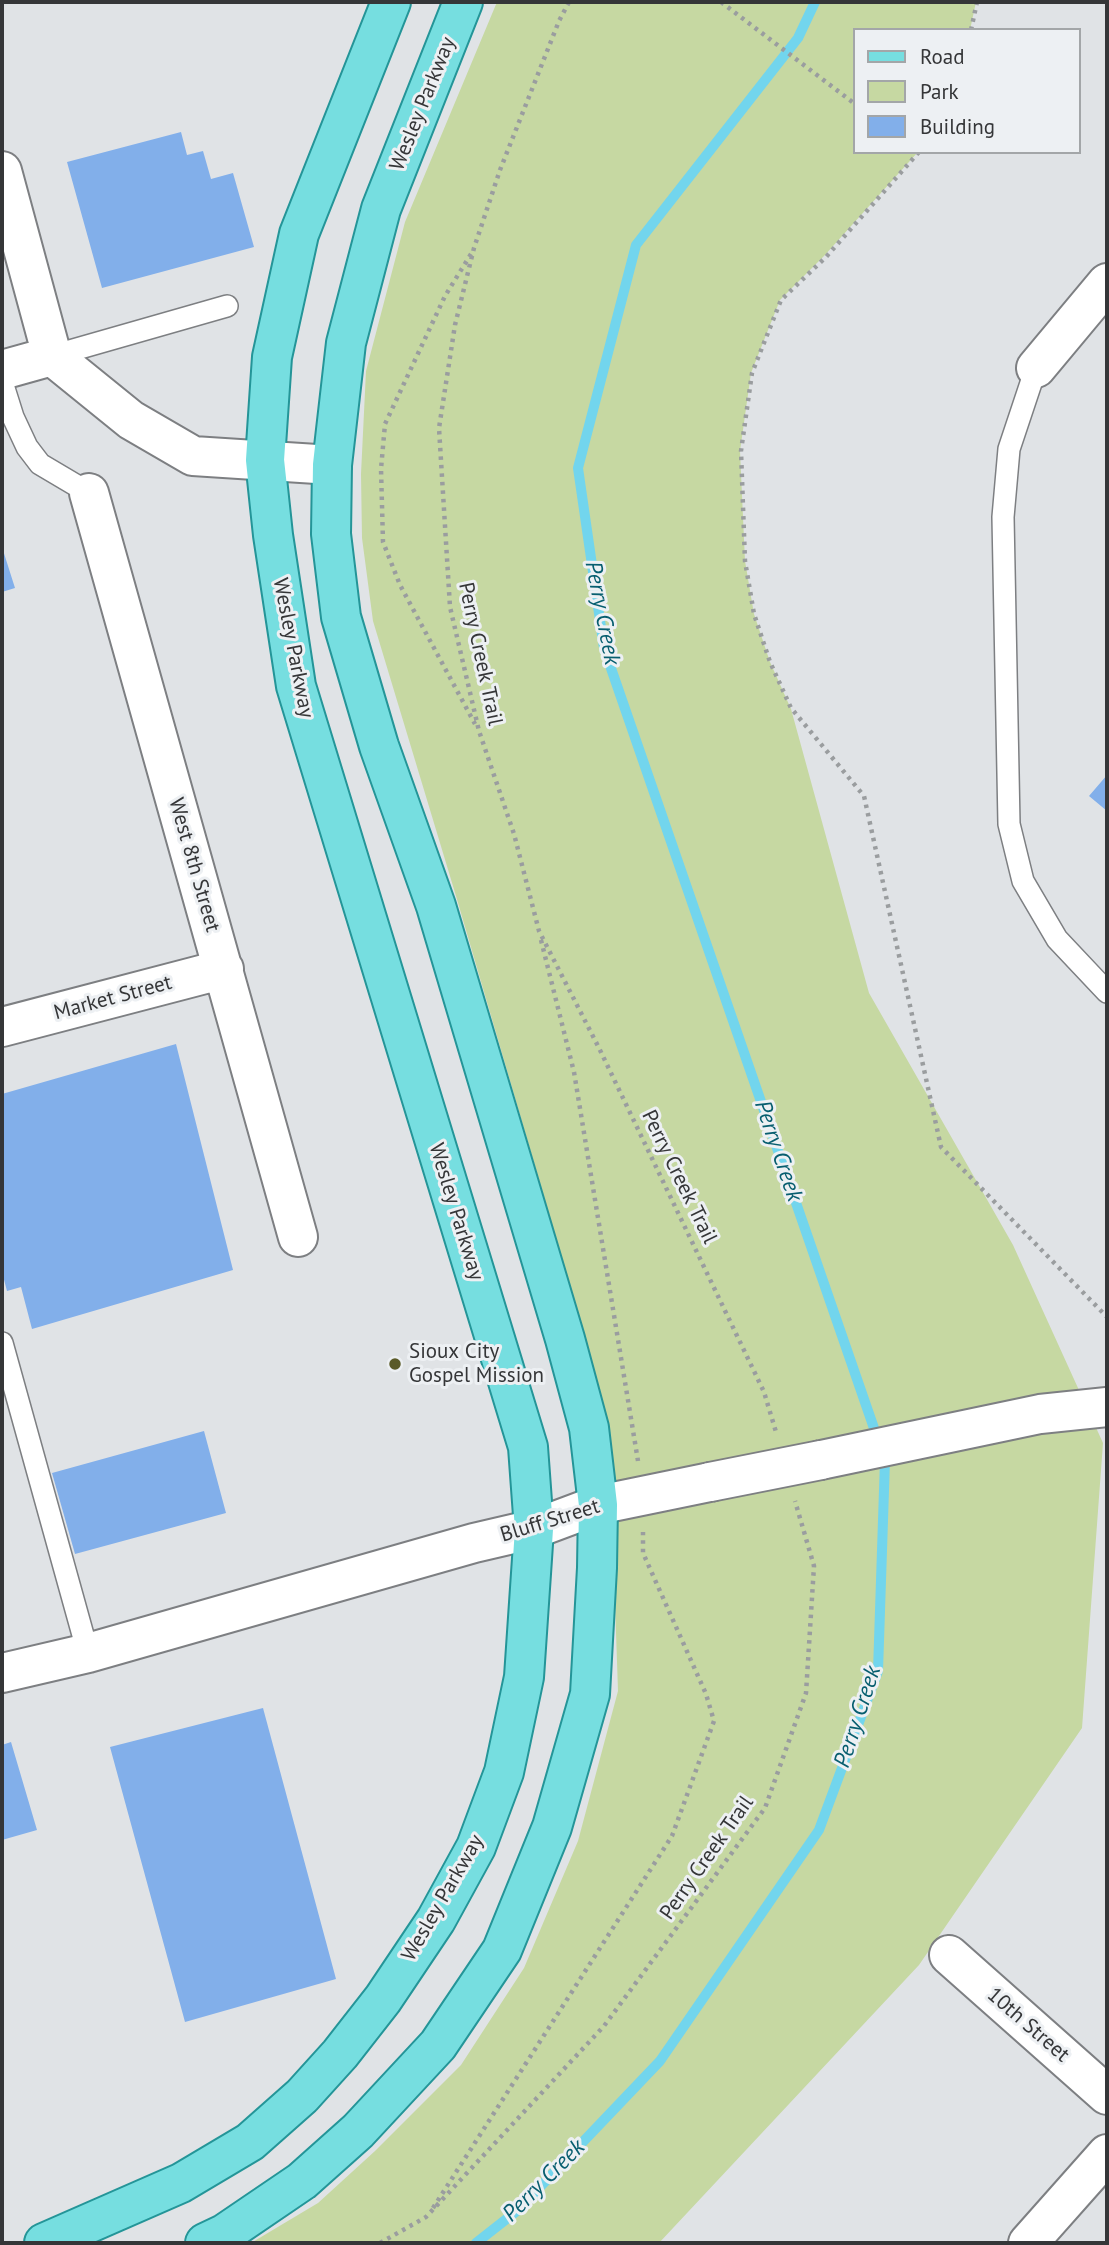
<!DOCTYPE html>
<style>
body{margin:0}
#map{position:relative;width:1109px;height:2245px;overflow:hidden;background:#e0e3e6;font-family:"PT Sans",sans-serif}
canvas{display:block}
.frame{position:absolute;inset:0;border:4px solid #353638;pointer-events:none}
.legend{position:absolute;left:853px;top:28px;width:228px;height:126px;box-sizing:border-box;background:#edf0f3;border:2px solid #a3a6a8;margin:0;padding:9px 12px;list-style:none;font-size:21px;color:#353638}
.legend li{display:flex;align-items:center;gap:14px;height:35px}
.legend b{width:35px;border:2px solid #a3a6a8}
</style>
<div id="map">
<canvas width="1109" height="2245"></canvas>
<div class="frame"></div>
<ul class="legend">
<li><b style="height:9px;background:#76dee0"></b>Road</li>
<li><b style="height:19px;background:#c6d8a2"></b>Park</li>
<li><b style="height:19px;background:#82afea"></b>Building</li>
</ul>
</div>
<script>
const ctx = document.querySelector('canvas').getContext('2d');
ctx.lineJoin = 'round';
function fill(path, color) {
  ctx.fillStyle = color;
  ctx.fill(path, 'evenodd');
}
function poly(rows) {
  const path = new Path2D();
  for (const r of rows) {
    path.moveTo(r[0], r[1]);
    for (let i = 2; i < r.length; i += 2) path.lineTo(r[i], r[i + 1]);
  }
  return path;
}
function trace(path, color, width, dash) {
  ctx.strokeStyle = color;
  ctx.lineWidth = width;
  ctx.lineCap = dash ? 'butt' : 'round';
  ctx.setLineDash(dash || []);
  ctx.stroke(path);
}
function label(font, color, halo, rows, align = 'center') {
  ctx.font = font + ' "PT Sans",sans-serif';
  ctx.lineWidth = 6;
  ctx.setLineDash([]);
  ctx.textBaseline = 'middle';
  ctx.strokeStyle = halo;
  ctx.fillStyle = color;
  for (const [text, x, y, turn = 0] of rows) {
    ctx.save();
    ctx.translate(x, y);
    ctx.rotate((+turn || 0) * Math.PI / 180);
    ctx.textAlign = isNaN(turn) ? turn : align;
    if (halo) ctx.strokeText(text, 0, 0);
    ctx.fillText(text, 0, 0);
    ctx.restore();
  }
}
const green = poly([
 [497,2,976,2,970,30,855,30,855,152,918,152,824,256,780,300,751,373,740,451,745,561,754,614,770,662,791,709,869,993,1013,1245,1103,1443,1082,1728,919,1965,659,2243,251,2243,318,2203,375,2151,461,2065,524,1968,578,1841,618,1691,609,1427,584,1334,456,896,373,621,362,538,361,474,366,371,405,222]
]);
const stream = poly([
 [476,2243,518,2210,660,2061,819,1830,878,1671,885,1460,604,648,578,468,636,245,798,38,815,2]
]);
const building = poly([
 [181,132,187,155,203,151,211,179,233,173,254,247,102,288,67,162],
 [2,547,15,588,2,592],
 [1107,775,1107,811,1089,796],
 [176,1044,233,1270,32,1329,21,1287,7,1291,2,1272,2,1094],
 [204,1431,226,1513,75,1554,52,1473],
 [263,1708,336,1979,185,2022,110,1747],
 [11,1742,37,1830,2,1840,2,1745]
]);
const path = poly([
 [569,2,559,21,500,170,474,248,455,325,439,428,450,607,479,731,514,834,539,931,599,1048,764,1392,776,1432],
 [721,2,855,104],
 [971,30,977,2],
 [919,152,826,257,781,300,752,373,741,451,745,561,754,614,770,662,791,708,864,796,941,1147,1107,1317],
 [471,254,445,296,385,424,381,469,383,542,400,585,475,724],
 [541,940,574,1072,638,1461],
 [433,2208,672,1836,714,1721,706,1694,643,1553,643,1532],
 [380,2243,426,2217,604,2026,765,1808,806,1693,814,1566,795,1501]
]);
const service = poly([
 [52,356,227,306],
 [1036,368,1009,449,1003,517,1009,824,1023,881,1057,939,1107,992],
 [2,382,13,417,27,447,40,464,89,493],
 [2,1343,88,1653]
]);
const minor = poly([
 [2,171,52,356,131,420,193,456,332,465],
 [1036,368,1107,283],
 [2,370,52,356],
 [89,493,298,1237],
 [2,1027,224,969],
 [821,1460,1040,1414,1107,1407],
 [2,1673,88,1653,474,1543,534,1529,598,1505,710,1482],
 [949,1955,1107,2095],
 [1028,2243,1107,2154]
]);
const primary = poly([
 [44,2243,181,2183,250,2142,302,2096,340,2054,383,1999,436,1920,476,1847,504,1772,524,1677,534,1529,528,1447,296,686,273,535,265,460,272,357,299,234,391,2],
 [205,2243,224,2234,302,2181,358,2131,438,2045,502,1950,552,1827,590,1694,597,1568,598,1505,589,1428,565,1339,436,906,379,746,341,617,331,534,332,465,346,343,381,209,463,2]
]);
const minorBridge = poly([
 [710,1482,821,1460]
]);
const markers = [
 [395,1364,7,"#5a5a27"]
];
const streetNames = [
 ["Wesley Parkway",423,104,-68],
 ["Wesley Parkway",293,648,79],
 ["Perry Creek Trail",480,654,78],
 ["West 8th Street",194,865,74],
 ["Market Street",113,998,-15],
 ["Perry Creek Trail",679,1177,64],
 ["Wesley Parkway",456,1212,73],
 ["Bluff Street",550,1521,-17],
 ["Perry Creek Trail",707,1858,-55],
 ["Wesley Parkway",443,1898,-60],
 ["10th Street",1028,2025,41]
];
const poiNames = [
 ["Sioux City",409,1352],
 ["Gospel Mission",409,1376]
];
const waterNames = [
 ["Perry Creek",602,613,79],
 ["Perry Creek",778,1151,71],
 ["Perry Creek",858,1717,-72],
 ["Perry Creek",544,2181,-45]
];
fill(green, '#c6d8a2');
trace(stream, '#72d5ed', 10);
fill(building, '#82afea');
trace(service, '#7d7f82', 24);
trace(minor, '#7d7f82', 42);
trace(primary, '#249598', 42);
trace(path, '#9a9d9f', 4.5, [3.5, 5]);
trace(service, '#fff', 21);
trace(minor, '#fff', 38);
trace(primary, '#76dee0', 38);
trace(minorBridge, '#7d7f82', 42, []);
trace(minorBridge, '#fff', 38);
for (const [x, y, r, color] of markers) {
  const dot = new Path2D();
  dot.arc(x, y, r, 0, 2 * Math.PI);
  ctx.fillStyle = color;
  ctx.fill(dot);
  trace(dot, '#edf0f3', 2.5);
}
label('21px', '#353638', '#edf0f3', streetNames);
label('21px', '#353638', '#edf0f3', poiNames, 'left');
label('italic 23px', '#075e6f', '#edf0f3', waterNames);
</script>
